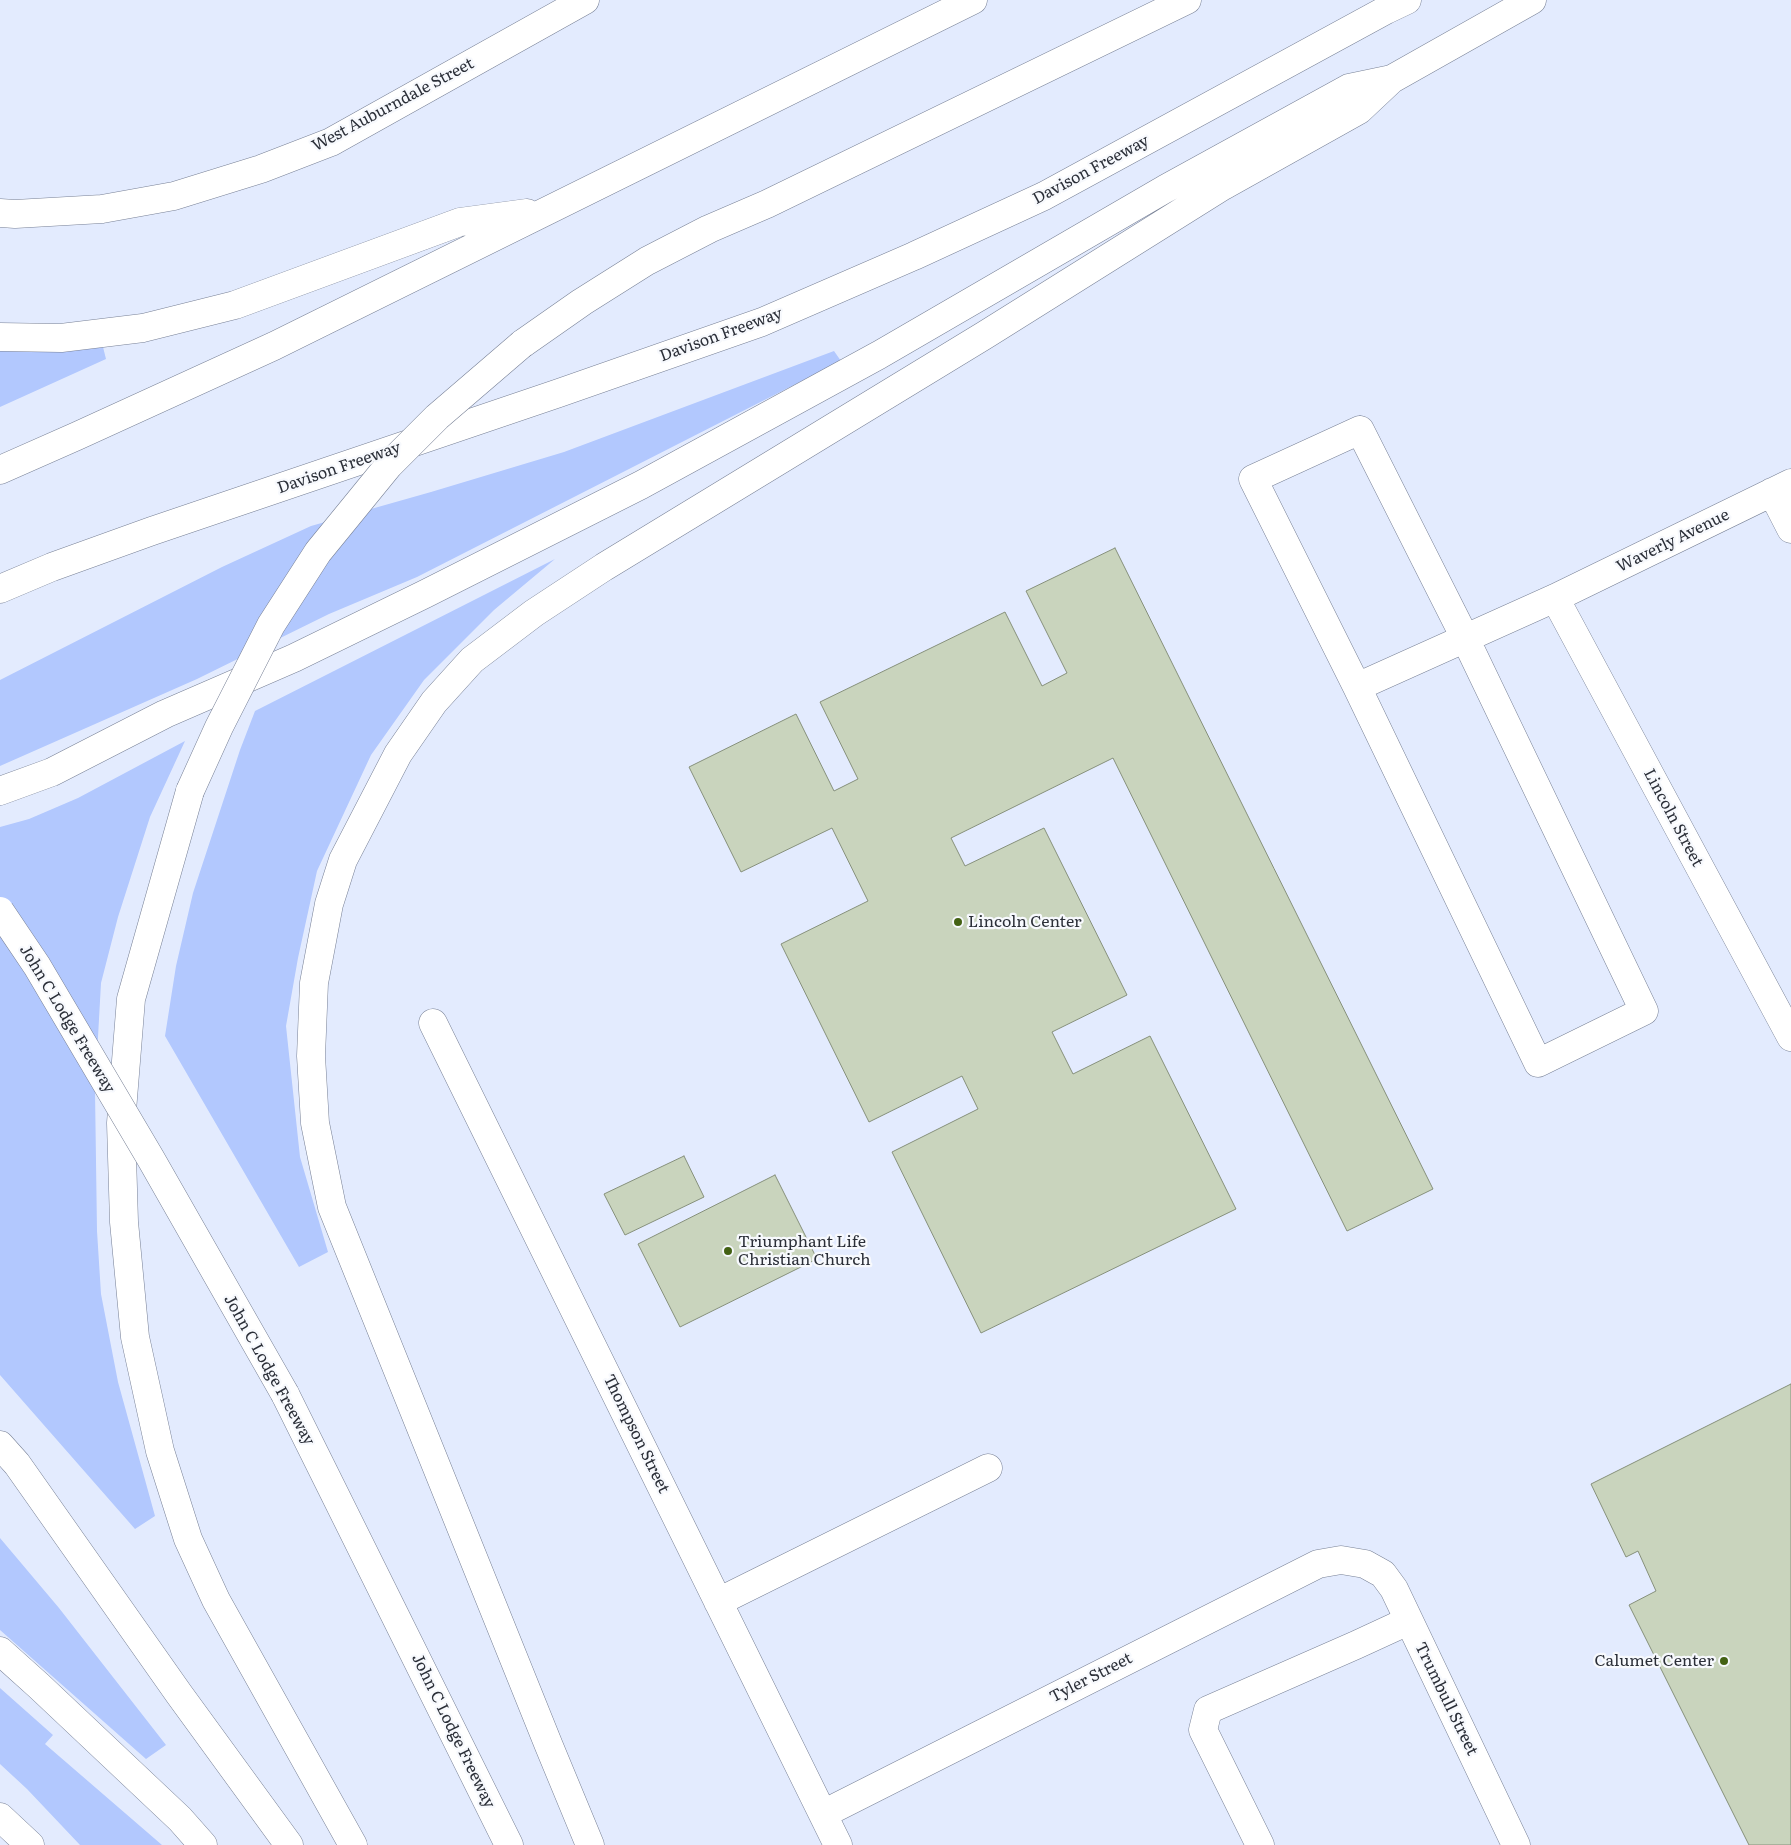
<!DOCTYPE html>
<style>
body{margin:0}
canvas{display:block;background:#e3ebfe}
</style>
<canvas width="1791" height="1845"></canvas>
<script>
const ctx = document.querySelector('canvas').getContext('2d');
ctx.lineJoin = 'round';
function fill(path, color) {
  ctx.fillStyle = color;
  ctx.fill(path, 'evenodd');
}
function poly(rows) {
  const path = new Path2D();
  for (const r of rows) {
    path.moveTo(r[0], r[1]);
    for (let i = 2; i < r.length; i += 2) path.lineTo(r[i], r[i + 1]);
  }
  return path;
}
function trace(path, color, width, dash) {
  ctx.strokeStyle = color;
  ctx.lineWidth = width;
  ctx.lineCap = dash ? 'butt' : 'round';
  ctx.setLineDash(dash || []);
  ctx.stroke(path);
}
function label(font, color, halo, rows, align = 'center') {
  ctx.font = font + ' Literata,serif';
  ctx.lineWidth = 4.5;
  ctx.setLineDash([]);
  ctx.textBaseline = 'middle';
  ctx.strokeStyle = halo;
  ctx.fillStyle = color;
  for (const [text, x, y, turn = 0] of rows) {
    ctx.save();
    ctx.translate(x, y);
    ctx.rotate((+turn || 0) * Math.PI / 180);
    ctx.textAlign = isNaN(turn) ? turn : align;
    if (halo) ctx.strokeText(text, 0, 0);
    ctx.fillText(text, 0, 0);
    ctx.restore();
  }
}
const green = poly([
 [0,347,39,349,103,347,106,359,0,407],
 [834,351,841,361,417,577,329,614,197,679,0,766,0,680,222,567,311,526,431,492,564,452],
 [555,559,494,610,424,680,371,755,317,871,298,958,286,1026,300,1157,328,1252,299,1267,165,1036,176,966,193,893,240,750,255,711],
 [185,741,150,817,118,917,101,983,95,1091,97,1231,101,1294,118,1382,155,1516,135,1529,0,1375,0,827,29,819,78,798],
 [0,1538,59,1608,166,1745,146,1759,0,1630],
 [0,1688,53,1735,45,1744,162,1845,80,1845,27,1789,0,1764]
]);
const building = poly([
 [1115,548,1433,1189,1347,1231,1113,758,951,838,965,866,1044,828,1127,995,1052,1032,1073,1074,1150,1036,1236,1209,981,1333,892,1152,978,1109,962,1076,869,1122,781,944,868,901,832,828,741,872,689,767,796,714,834,791,858,779,820,702,1005,612,1042,686,1067,673,1026,591,1115,548],
 [684,1156,704,1197,625,1235,604,1194,684,1156],
 [775,1175,817,1259,680,1327,638,1244,775,1175],
 [1791,1384,1791,1845,1749,1845,1629,1605,1656,1591,1638,1551,1626,1557,1591,1484,1791,1384]
]);
const minor = poly([
 [0,213,15,214,102,209,174,196,261,169,331,142,585,0],
 [1360,430,1465,638,1644,1011,1538,1063,1357,687,1253,479,1360,430],
 [1772,492,1791,529],
 [1555,598,1791,1037],
 [1357,687,1555,598,1791,483],
 [433,1023,838,1845],
 [718,1602,988,1468],
 [823,1814,1318,1564,1341,1560,1365,1564,1383,1574,1394,1589,1516,1845],
 [0,1817,30,1845],
 [1260,1845,1203,1730,1208,1710,1356,1645,1408,1621]
]);
const highway = poly([
 [0,337,61,338,143,328,235,305,460,222,527,213],
 [522,344,582,302,647,261,709,229,767,204,1187,0],
 [0,470,77,436,274,346,973,0],
 [0,589,52,567,152,531,559,393,762,322,914,256,1044,196,1386,10,1407,0],
 [0,791,52,772,165,714,294,658,425,594,641,485,879,355,1165,189,1349,88,1392,79],
 [190,791,131,999,121,1123,124,1222,135,1337,160,1451,188,1539,216,1600,353,1845],
 [285,1394,509,1845],
 [0,1445,17,1464,179,1694,289,1845],
 [0,1651,39,1686,180,1819,203,1845],
 [590,1845,549,1746,332,1207,315,1123,311,1056,314,983,329,904,343,860,398,754,434,702,472,660,534,613,604,567,985,335,1223,186,1359,110,1392,79,1532,0]
]);
const highwayBridge = poly([
 [190,791,219,727,271,625,318,552,389,465,437,417,522,344],
 [0,911,37,966,151,1159,285,1394]
]);
const markers = [
 [958,922,5,"#436113"],
 [728,1251,5,"#436113"],
 [1724,1661,5,"#436113"]
];
const streetNames = [
 ["West Auburndale Street",393,105,-28],
 ["Davison Freeway",1091,170,-28],
 ["Davison Freeway",721,335,-20],
 ["Davison Freeway",339,468,-19],
 ["Waverly Avenue",1673,541,-26],
 ["Lincoln Street",1673,818,62],
 ["John C Lodge Freeway",67,1019,59],
 ["John C Lodge Freeway",269,1370,61],
 ["Thompson Street",636,1434,64],
 ["Tyler Street",1091,1678,-27],
 ["Trumbull Street",1446,1699,64],
 ["John C Lodge Freeway",453,1731,64]
];
const poiNames = [
 ["Lincoln Center",968,922],
 ["Triumphant Life",738,1242],
 ["Christian Church",738,1260],
 ["Calumet Center",1714,1661,"right"]
];
fill(green, '#b2c8fe');
fill(building, '#c9d4bd');
trace(building, '#86907b', 1);
trace(minor, '#788196', 29);
trace(highway, '#788196', 29);
trace(minor, '#fff', 28);
trace(highway, '#fff', 28);
trace(highwayBridge, '#788196', 29, []);
trace(highwayBridge, '#fff', 28);
for (const [x, y, r, color] of markers) {
  const dot = new Path2D();
  dot.arc(x, y, r, 0, 2 * Math.PI);
  ctx.fillStyle = color;
  ctx.fill(dot);
  trace(dot, '#f7f9fd', 2);
}
label('16px', '#2b2f38', '#f7f9fd', streetNames);
label('16px', '#2b2f38', '#f7f9fd', poiNames, 'left');
</script>
